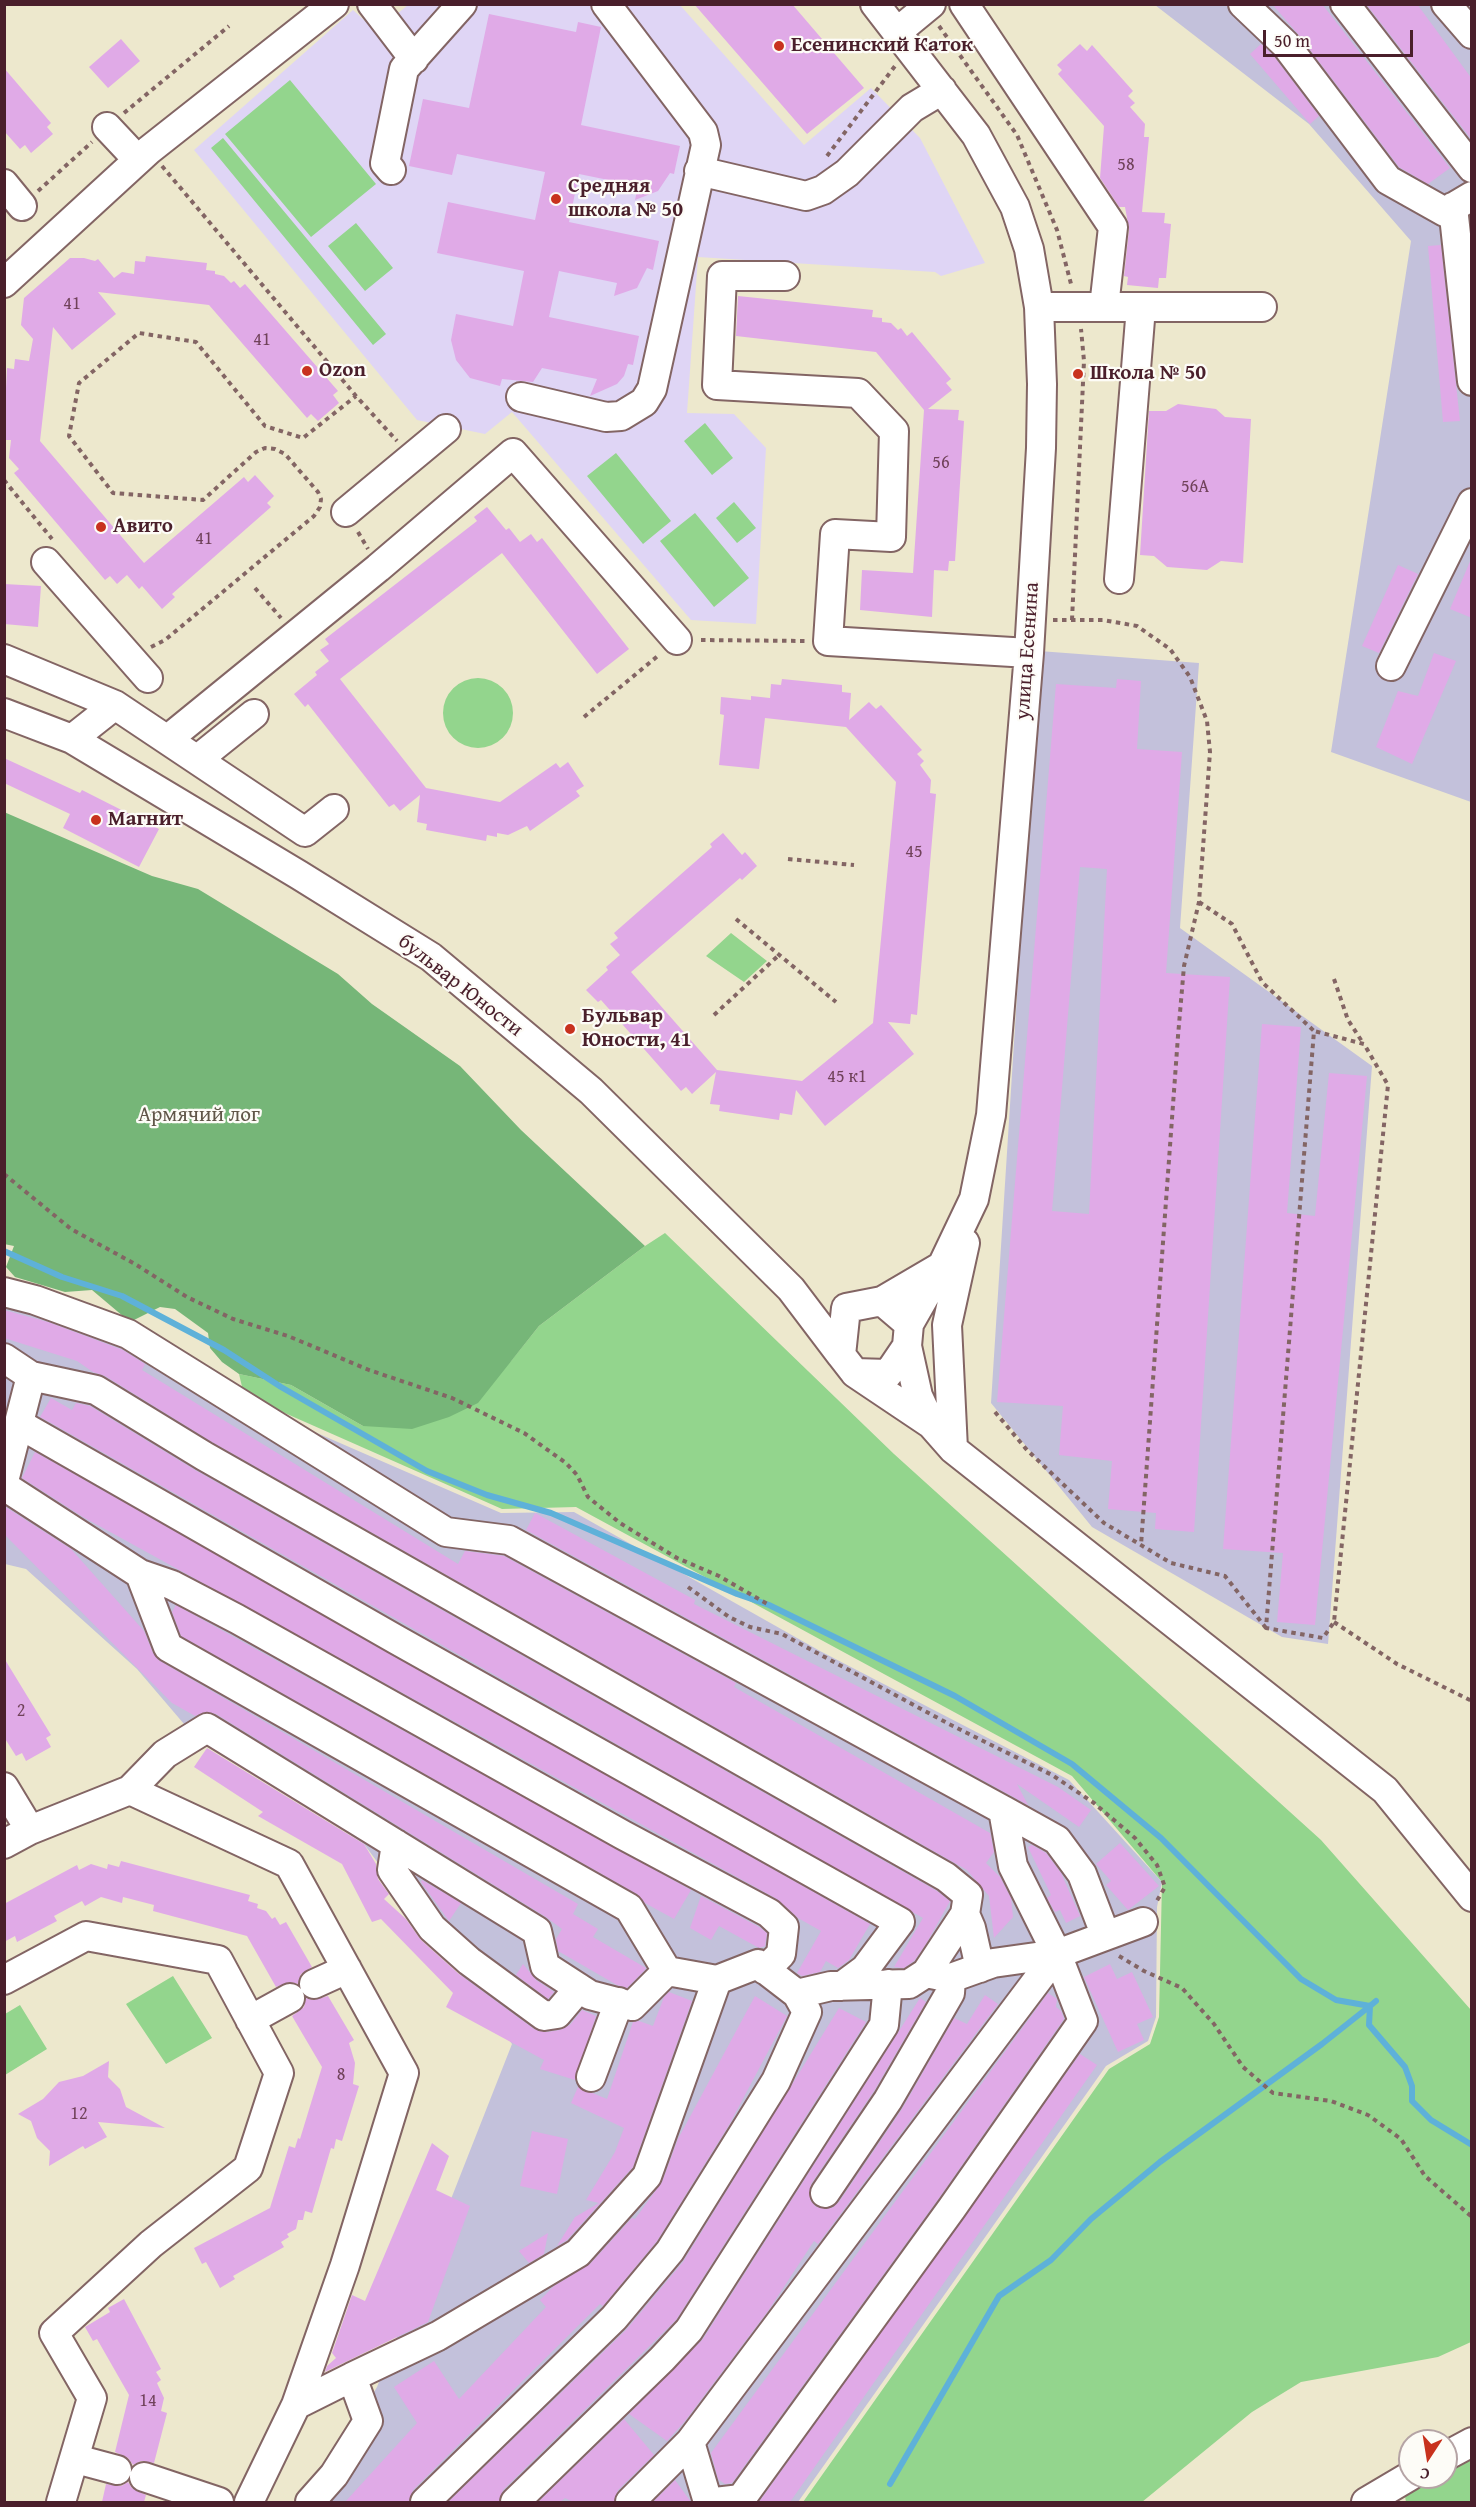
<!DOCTYPE html>
<meta charset="utf-8">
<style>
body{margin:0}
#map{position:relative;width:1476px;height:2507px;overflow:hidden;background:#ede8cd;font-family:"Gentium Book Plus",serif}
canvas{display:block}
.frame{position:absolute;inset:0;border:6px solid #4a1f2b;pointer-events:none}
.north{position:absolute;left:1398px;top:2429px;width:60px;height:60px;box-sizing:border-box;background:#fdfcf7;border:2px solid #b5a4a5;border-radius:50%;rotate:192deg;font-size:16px;font-weight:700;line-height:24px;text-align:center;color:#4a1f2b}
.north::after{content:'';display:block;margin:auto;width:21px;height:27px;background:#c8321e;clip-path:polygon(50% 0,100% 100%,50% 72%,0 100%)}
.scale{position:absolute;left:1263px;top:30px;width:150px;height:27px;box-sizing:border-box;border:3px solid #4a1f2b;border-top:0;padding-left:8px;font-size:18px;line-height:21px;white-space:nowrap;color:#4a1f2b;-webkit-text-stroke:4px #fdfcf7;paint-order:stroke}
</style>
<div id="map">
<canvas width="1476" height="2507"></canvas>
<div class="frame"></div>
<div class="north">С</div>
<div class="scale">50 m</div>
</div>
<script>
const ctx = document.querySelector('canvas').getContext('2d');
ctx.lineJoin = 'round';
function fill(path, color) {
  ctx.fillStyle = color;
  ctx.fill(path, 'evenodd');
}
function poly(rows) {
  const path = new Path2D();
  for (const r of rows) {
    if (r.length === 3) {
      path.moveTo(r[0] + r[2], r[1]);
      path.arc(r[0], r[1], r[2], 0, 2 * Math.PI);
      continue;
    }
    path.moveTo(r[0], r[1]);
    for (let i = 2; i < r.length; i += 2) path.lineTo(r[i], r[i + 1]);
  }
  return path;
}
function trace(path, color, width, dash) {
  ctx.strokeStyle = color;
  ctx.lineWidth = width;
  ctx.lineCap = dash ? 'butt' : 'round';
  ctx.setLineDash(dash || []);
  ctx.stroke(path);
}
function label(font, color, halo, rows, align = 'center') {
  ctx.font = font + ' "Gentium Book Plus",serif';
  ctx.lineWidth = 4.5;
  ctx.setLineDash([]);
  ctx.textBaseline = 'middle';
  ctx.strokeStyle = halo;
  ctx.fillStyle = color;
  for (const [text, x, y, turn = 0] of rows) {
    ctx.save();
    ctx.translate(x, y);
    ctx.rotate((+turn || 0) * Math.PI / 180);
    ctx.textAlign = isNaN(turn) ? turn : align;
    if (halo) ctx.strokeText(text, 0, 0);
    ctx.fillText(text, 0, 0);
    ctx.restore();
  }
}
const built = poly([
 [408,5,680,5,804,145,871,88,920,138,985,263,941,276,935,272,698,257,687,413,734,414,766,448,756,624,691,620,512,412,485,434,417,420,194,150,353,10,376,31]
]);
const industrial = poly([
 [1155,5,1471,5,1471,802,1331,752,1411,241,1309,124],
 [1039,651,1199,663,1180,928,1372,1066,1328,1644,1282,1637,1092,1527,991,1403],
 [4,1294,102,1309,164,1339,248,1403,501,1513,574,1512,820,1651,1069,1780,1162,1882,1157,1907,1156,2017,1148,2041,1106,2066,798,2502,307,2502,377,2387,512,2044,364,1844,184,1724,137,1669,26,1569,5,1564]
]);
const green = poly([
 [290,80,376,184,311,237,225,134],
 [223,138,386,334,373,345,211,148],
 [356,223,393,268,365,291,328,246],
 [705,423,733,458,712,475,684,441],
 [616,453,671,521,643,544,587,476],
 [734,502,756,528,737,543,716,518],
 [695,513,749,578,714,607,660,541],
 [478,713,35],
 [731,933,767,961,744,982,706,956],
 [665,1233,894,1454,1321,1840,1471,2010,1471,2342,1438,2357,1301,2382,1252,2412,1142,2502,803,2502,1109,2069,1150,2044,1159,2017,1162,1882,1072,1776,576,1507,502,1509,244,1395,239,1374,291,1385,363,1426,511,1361,539,1326,645,1246],
 [173,1976,212,2038,166,2064,126,2004],
 [20,2005,47,2049,5,2075,5,2014],
 [1471,2446,1471,2502,1406,2502,1403,2485,1416,2477,1446,2477,1446,2460]
]);
const forest = poly([
 [4,812,152,876,198,889,338,974,372,1004,460,1066,521,1130,645,1246,539,1326,478,1403,449,1417,412,1429,363,1426,291,1385,239,1374,222,1362,210,1348,208,1333,175,1309,160,1307,130,1322,92,1290,65,1292,15,1277,6,1267,14,1246,4,1244]
]);
const stream = poly([
 [4,1251,62,1277,122,1296,224,1350,281,1387,427,1471,487,1495,551,1513,737,1594,769,1605,955,1696,1072,1764,1161,1838,1301,1979,1336,2000,1370,2006,1376,2001],
 [1370,2006,1369,2025,1405,2067,1412,2086,1412,2101,1431,2120,1472,2145],
 [890,2484,999,2296,1051,2260,1091,2219,1160,2162,1322,2044,1370,2006]
]);
const building = poly([
 [694,4,792,4,864,88,807,134],
 [1272,4,1322,4,1450,168,1428,184,1399,167,1298,34],
 [1366,4,1417,4,1472,79,1472,140],
 [489,14,576,32,578,22,601,27,581,125,680,146,674,174,670,173,658,191,635,200,638,186,579,174,569,222,659,241,653,270,647,268,637,288,614,296,617,283,559,271,549,317,639,336,633,365,628,364,624,376,617,384,590,396,597,379,542,368,533,382,502,379,500,386,470,378,456,360,451,340,456,314,513,326,524,271,437,253,448,202,535,220,545,172,457,154,452,175,409,166,423,99,469,108],
 [121,39,140,61,108,88,89,67],
 [1080,44,1087,51,1092,45,1133,91,1128,96,1135,103,1130,107,1145,124,1144,137,1149,137,1142,212,1165,213,1164,223,1171,224,1166,278,1159,278,1158,288,1127,285,1128,277,1124,276,1129,229,1125,207,1119,207,1100,178,1104,126,1058,74,1062,70,1057,65],
 [1261,44,1273,55,1319,116,1310,124,1250,54],
 [4,68,51,123,47,127,53,134,31,153,25,145,20,149,4,131],
 [1441,245,1460,421,1443,422,1428,246],
 [146,256,207,263,206,270,215,271,215,274,224,276,231,283,234,281,240,288,245,284,338,391,333,395,339,403,318,421,311,414,307,418,209,305,98,292,116,314,72,350,53,327,40,441,144,563,244,477,248,482,255,475,274,496,267,503,271,507,172,594,175,597,162,609,142,586,139,589,127,575,117,584,110,576,105,580,14,473,19,469,9,458,11,440,6,440,4,429,7,368,14,369,15,359,29,361,33,339,21,325,24,298,70,258,84,258,95,261,98,259,114,278,122,272,134,274,135,261,145,262],
 [738,296,873,310,872,317,882,318,882,322,891,323,898,330,901,328,907,336,912,332,951,379,946,383,952,390,928,409,959,410,958,420,964,421,955,561,949,561,948,571,934,570,932,617,860,610,862,570,913,573,924,410,876,352,736,336],
 [1178,404,1216,409,1225,417,1251,419,1243,563,1221,561,1207,570,1167,567,1154,556,1140,555,1149,411,1166,411],
 [487,507,506,530,509,528,520,542,531,534,537,542,542,538,629,649,597,674,502,553,340,679,426,788,500,802,556,763,560,768,568,762,584,786,576,791,580,796,530,831,527,826,508,835,497,833,497,837,487,835,486,841,426,830,427,824,417,822,420,795,400,811,394,804,389,807,308,704,305,707,294,694,317,675,315,672,329,661,320,650,329,644,325,639,477,521,474,517],
 [1471,559,1472,559,1472,618,1450,609],
 [1398,565,1418,574,1379,653,1362,646],
 [4,584,41,586,38,627,4,624],
 [1434,653,1456,661,1412,764,1376,747,1398,691,1418,696],
 [782,679,842,685,842,692,851,693,849,720,869,702,876,709,881,705,922,750,917,754,924,761,920,765,931,780,930,793,936,794,917,1015,911,1014,910,1024,888,1022,914,1054,825,1126,796,1090,792,1115,780,1113,779,1120,719,1111,720,1105,710,1104,716,1072,692,1094,686,1087,681,1091,601,1000,598,1002,586,990,608,970,606,967,620,955,610,944,618,938,614,933,712,847,710,844,723,833,742,855,745,852,757,866,742,880,740,878,631,972,717,1070,802,1081,873,1023,896,782,846,727,765,718,759,769,719,765,724,715,720,714,721,697,751,700,751,696,770,698,771,684,781,685],
 [1117,679,1141,681,1137,749,1182,752,1166,973,1230,977,1194,1532,1155,1529,1156,1513,1108,1509,1112,1461,1059,1455,1063,1406,997,1402,1056,684,1116,688],
 [1080,867,1107,869,1089,1214,1052,1211],
 [4,758,80,793,82,790,159,829,139,867,63,828,70,814,4,783],
 [1262,1024,1301,1027,1287,1213,1315,1216,1329,1073,1367,1076,1315,1625,1277,1622,1283,1553,1223,1549],
 [4,1310,48,1322,123,1350,145,1364,142,1370,458,1564,465,1551,504,1556,736,1683,734,1687,990,1833,994,1852,986,1863,1000,1877,1011,1898,1013,1917,994,1938,989,1896,967,1870,212,1442,105,1376,93,1372,77,1361,4,1338],
 [51,1398,72,1410,76,1403,90,1406,195,1470,937,1891,950,1901,926,1944,914,1961,904,1968,894,1967,923,1918,51,1423,40,1417],
 [35,1452,870,1924,849,1960,838,1968,826,1961,820,1972,802,1976,797,1973,821,1931,798,1918,777,1899,83,1517,22,1478],
 [4,1506,71,1549,144,1631,153,1653,160,1661,578,1904,573,1914,598,1929,593,1937,646,1968,644,1971,627,1988,617,1985,558,1951,556,1939,562,1929,546,1917,216,1714,206,1712,195,1716,172,1703,4,1534],
 [535,1513,695,1600,694,1604,1058,1787,1091,1810,1079,1827,1017,1784,1028,1805,526,1530],
 [176,1605,691,1890,674,1919,645,1903,637,1894,181,1636,172,1612],
 [4,1658,51,1735,46,1738,51,1747,26,1761,22,1753,16,1756,4,1737],
 [207,1748,364,1844,376,1864,378,1879,389,1894,384,1899,406,1919,421,1940,459,1974,534,2029,547,2032,560,2030,570,2025,582,2010,596,2016,575,2080,540,2069,544,2060,446,2007,453,1993,381,1919,372,1922,342,1864,258,1816,263,1812,194,1767],
 [1120,1843,1159,1886,1128,1910,1106,1885,1111,1881,1096,1864],
 [1032,1845,1046,1853,1061,1873,1080,1916,1066,1923,1060,1910,1055,1912,1047,1898,1051,1895,1028,1847],
 [121,1861,250,1895,248,1901,258,1904,257,1908,266,1911,272,1919,275,1917,280,1925,286,1922,312,1967,301,1974,298,1984,290,1982,276,1987,247,1936,153,1911,154,1905,123,1897,122,1903,101,1897,85,1906,82,1901,54,1916,57,1921,17,1942,15,1936,4,1942,4,1904,77,1865,79,1870,91,1864,107,1869,108,1864,119,1867],
 [422,1880,461,1903,449,1921,421,1882],
 [701,1896,759,1927,767,1933,765,1946,759,1948,719,1926,711,1940,690,1928],
 [523,1964,536,1980,554,1992,548,1999,516,1975],
 [1110,1964,1117,1979,1132,1972,1153,2017,1137,2024,1144,2040,1118,2052,1084,1977],
 [669,1992,692,2001,633,2167,567,2240,557,2246,575,2217,599,2203,586,2200,615,2152,624,2128,571,2103,578,2087,607,2099,633,2022,639,2021,653,2026,664,1997],
 [1048,1993,1057,1999,1056,2007,1061,2011,1064,2019,939,2198,732,2483,725,2484,718,2479,711,2453],
 [985,1995,998,2004,818,2244,814,2241,768,2311,685,2421,667,2441,629,2414,703,2339,920,1998,926,2002,874,2091,811,2184,810,2200,816,2207,832,2208,839,2202,902,2109,954,2018,967,2024],
 [328,1996,354,2040,349,2043,355,2063,353,2084,359,2086,342,2141,336,2139,334,2149,331,2148,312,2213,305,2211,303,2220,298,2220,296,2229,287,2234,289,2237,281,2242,284,2247,233,2276,235,2279,220,2288,206,2262,202,2264,194,2248,270,2208,289,2146,295,2148,298,2138,300,2139,322,2067,292,2016,304,2007,306,1998,313,2000],
 [755,1996,787,2016,729,2125,657,2241,603,2306,600,2304,413,2490,409,2502,345,2502,417,2423,394,2387,434,2361,459,2399,546,2307,540,2300,554,2286,590,2264,632,2218,635,2219,662,2182,678,2139],
 [839,2008,866,2022,676,2320,503,2490,499,2502,448,2502,626,2330,683,2262],
 [1080,2054,1097,2065,790,2502,759,2502],
 [109,2061,108,2077,120,2089,126,2107,165,2128,98,2122,107,2137,85,2149,83,2146,49,2166,50,2151,37,2138,31,2121,18,2114,43,2099,59,2082,83,2076],
 [532,2131,568,2139,557,2194,520,2186],
 [432,2143,449,2156,436,2190,470,2206,428,2322,325,2372,327,2366,336,2358,332,2353,352,2295,365,2301],
 [548,2233,544,2254,529,2263,519,2251],
 [124,2299,161,2369,156,2372,161,2380,157,2383,164,2398,161,2411,167,2413,154,2463,141,2461,133,2465,128,2458,115,2452,129,2395,97,2339,93,2341,85,2327,110,2312,108,2308],
 [624,2419,654,2455,618,2490,614,2502,573,2502,565,2498,560,2502,538,2502],
 [675,2480,691,2502,653,2502],
 [128,2482,132,2488,146,2495,144,2502,102,2502,106,2484,121,2486]
]);
const path = poly([
 [939,26,1017,135,1057,230,1071,284],
 [124,113,229,26],
 [827,156,895,66],
 [162,166,356,396,397,441],
 [38,191,92,142],
 [4,480,52,539],
 [358,532,368,549],
 [255,588,281,618],
 [1053,620,1103,620,1137,626,1170,649,1190,677,1207,721,1210,752,1199,902,1184,966,1178,1036,1141,1545],
 [1072,620,1084,361,1081,329],
 [701,640,807,641],
 [151,647,165,640,314,516,320,507,321,499,318,492,285,454,275,449,265,448,256,452,203,500,113,493,69,436,79,383,139,333,196,342,265,426,303,438,356,396],
 [584,717,659,655],
 [788,859,854,865],
 [1199,902,1232,924,1262,982,1314,1031,1266,1628,1323,1638,1334,1622,1388,1085,1364,1044,1314,1031],
 [736,919,836,1002],
 [1334,979,1348,1020,1363,1043],
 [714,1015,779,955],
 [4,1174,71,1229,135,1264,187,1297,233,1319,288,1336,369,1370,452,1398,524,1433,566,1463,577,1475,588,1497,620,1523,677,1558,719,1576,769,1605],
 [995,1412,1027,1450,1104,1523,1171,1563,1225,1576,1266,1628],
 [688,1587,729,1617,750,1627,782,1634,949,1724,1052,1775,1094,1803,1135,1838,1157,1865,1165,1887,1155,1904],
 [1334,1622,1397,1664,1472,1701],
 [1119,1956,1144,1971,1182,1988,1214,2024,1243,2067,1273,2093,1331,2101,1368,2115,1401,2139,1425,2176,1472,2217]
]);
const minor = poly([
 [372,4,414,59],
 [875,4,976,135,1015,207,1029,249,1039,307,1042,384,1041,448,1029,653,991,1115,974,1199,942,1266,909,1324],
 [964,4,1113,227,1104,307],
 [1243,4,1285,44,1388,180,1445,212,1472,196],
 [1345,4,1472,168],
 [1446,4,1472,34],
 [897,32,931,4],
 [107,127,138,160],
 [391,170,385,163,404,69,462,4],
 [699,171,806,196,823,190,847,173,912,108,942,90],
 [4,184,22,206],
 [1453,207,1472,381],
 [785,276,722,276,717,385,858,393,894,431,891,537,835,534,828,641,1029,653],
 [4,283,149,150,334,4],
 [1039,307,1262,307],
 [521,397,606,417,621,416,644,402,652,389,706,145,703,132,606,4],
 [346,512,446,429],
 [46,562,148,678],
 [1119,579,1141,307],
 [4,659,115,705,305,832,334,809],
 [1391,666,1472,503],
 [4,713,72,739,299,875,431,957,591,1091,791,1289,841,1355],
 [72,739,115,705],
 [168,739,378,568,513,453,677,640],
 [198,759,254,714],
 [4,1292,35,1300,128,1334,446,1532,509,1540,1003,1810,1013,1866,1057,1954,690,2442,630,2502],
 [882,1301,909,1324,907,1346,888,1374,855,1373,841,1355,846,1308,882,1301],
 [882,1301,940,1267],
 [907,1346,918,1396,931,1424],
 [4,1358,31,1376,96,1390,204,1456,946,1877,968,1895,965,1914,926,1973],
 [855,1373,931,1424,953,1449,1385,1790,1472,1897],
 [19,1424,397,1640,900,1922,865,1969,842,1986],
 [953,1449,947,1325,965,1243],
 [4,1481,31,1376],
 [4,1486,140,1574,168,1647,629,1908,667,1971],
 [140,1574,172,1585,237,1619,623,1835,769,1913,784,1927,781,1954,765,1970],
 [4,1787,30,1830],
 [130,1790,289,1864,404,2073,345,2265,296,2405,249,2502],
 [1003,1810,1057,1840,1082,1874,1105,1934],
 [4,1844,30,1830,130,1790,165,1754,207,1728,537,1931,545,1966,579,1988,590,1995,632,2006,667,1971,717,1980,758,1964,797,1994,831,1986,909,1984,926,1973,951,1978,993,1963,1057,1954,1143,1922],
 [396,1844,392,1870,432,1928,469,1961,544,2016,557,2014,579,1988],
 [965,1914,971,1928,980,1968],
 [4,1980,86,1936,218,1960,279,2073,248,2168,151,2244,54,2333,92,2398,61,2502],
 [314,1984,347,1969],
 [250,2020,290,1998],
 [591,2077,619,2002],
 [825,2193,888,2100,950,1993,951,1978],
 [352,2377,438,2336,578,2253,647,2176,717,1980],
 [296,2405,352,2377,368,2421,334,2475,310,2502],
 [690,2442,708,2502],
 [1446,2456,1472,2442],
 [76,2459,117,2470],
 [144,2477,219,2502],
 [425,2502,614,2318,670,2251,776,2081,807,2012,797,1994],
 [515,2502,662,2359,689,2330,884,2025,888,1984],
 [715,2502,741,2499,952,2208,1083,2021,1057,1954],
 [1366,2502,1410,2476]
]);
const markers = [
 [779,46,6,"#c8321e"],
 [556,199,6,"#c8321e"],
 [307,371,6,"#c8321e"],
 [1078,374,6,"#c8321e"],
 [101,527,6,"#c8321e"],
 [96,820,6,"#c8321e"],
 [570,1029,6,"#c8321e"]
];
const numberNames = [
 ["58",1126,165],
 ["41",72,304],
 ["41",262,340],
 ["56",941,463],
 ["56А",1195,487],
 ["41",204,539],
 ["45",914,852],
 ["45 к1",847,1077],
 ["2",21,1711],
 ["8",341,2075],
 ["12",79,2114],
 ["14",148,2401]
];
const poiNames = [
 ["Есенинский Каток",791,46],
 ["Средняя",568,187],
 ["школа № 50",568,211],
 ["Ozon",319,371],
 ["Школа № 50",1090,374],
 ["Авито",113,527],
 ["Магнит",108,820],
 ["Бульвар",582,1017],
 ["Юности, 41",582,1041]
];
const streetNames = [
 ["улица Есенина",1028,651,-86],
 ["бульвар Юности",460,986,38]
];
const parkNames = [
 ["Армячий лог",199,1116]
];
fill(built, '#dfd5f5');
fill(industrial, '#c3c1db');
fill(green, '#93d58d');
fill(forest, '#76b678');
trace(stream, '#5eb1d9', 6);
fill(building, '#e0aae7');
trace(minor, '#836564', 32);
trace(path, '#836564', 4, [4.5, 4.5]);
trace(minor, '#fff', 28);
for (const [x, y, r, color] of markers) {
  const dot = new Path2D();
  dot.arc(x, y, r, 0, 2 * Math.PI);
  ctx.fillStyle = color;
  ctx.fill(dot);
  trace(dot, '#fdfcf7', 2);
}
label('18px', '#70425a', null, numberNames);
label('bold 21px', '#4a1f2b', '#fdfcf7', poiNames, 'left');
label('21px', '#4a1f2b', '#fdfcf7', streetNames);
label('21px', '#605648', '#fdfcf7', parkNames);
</script>
